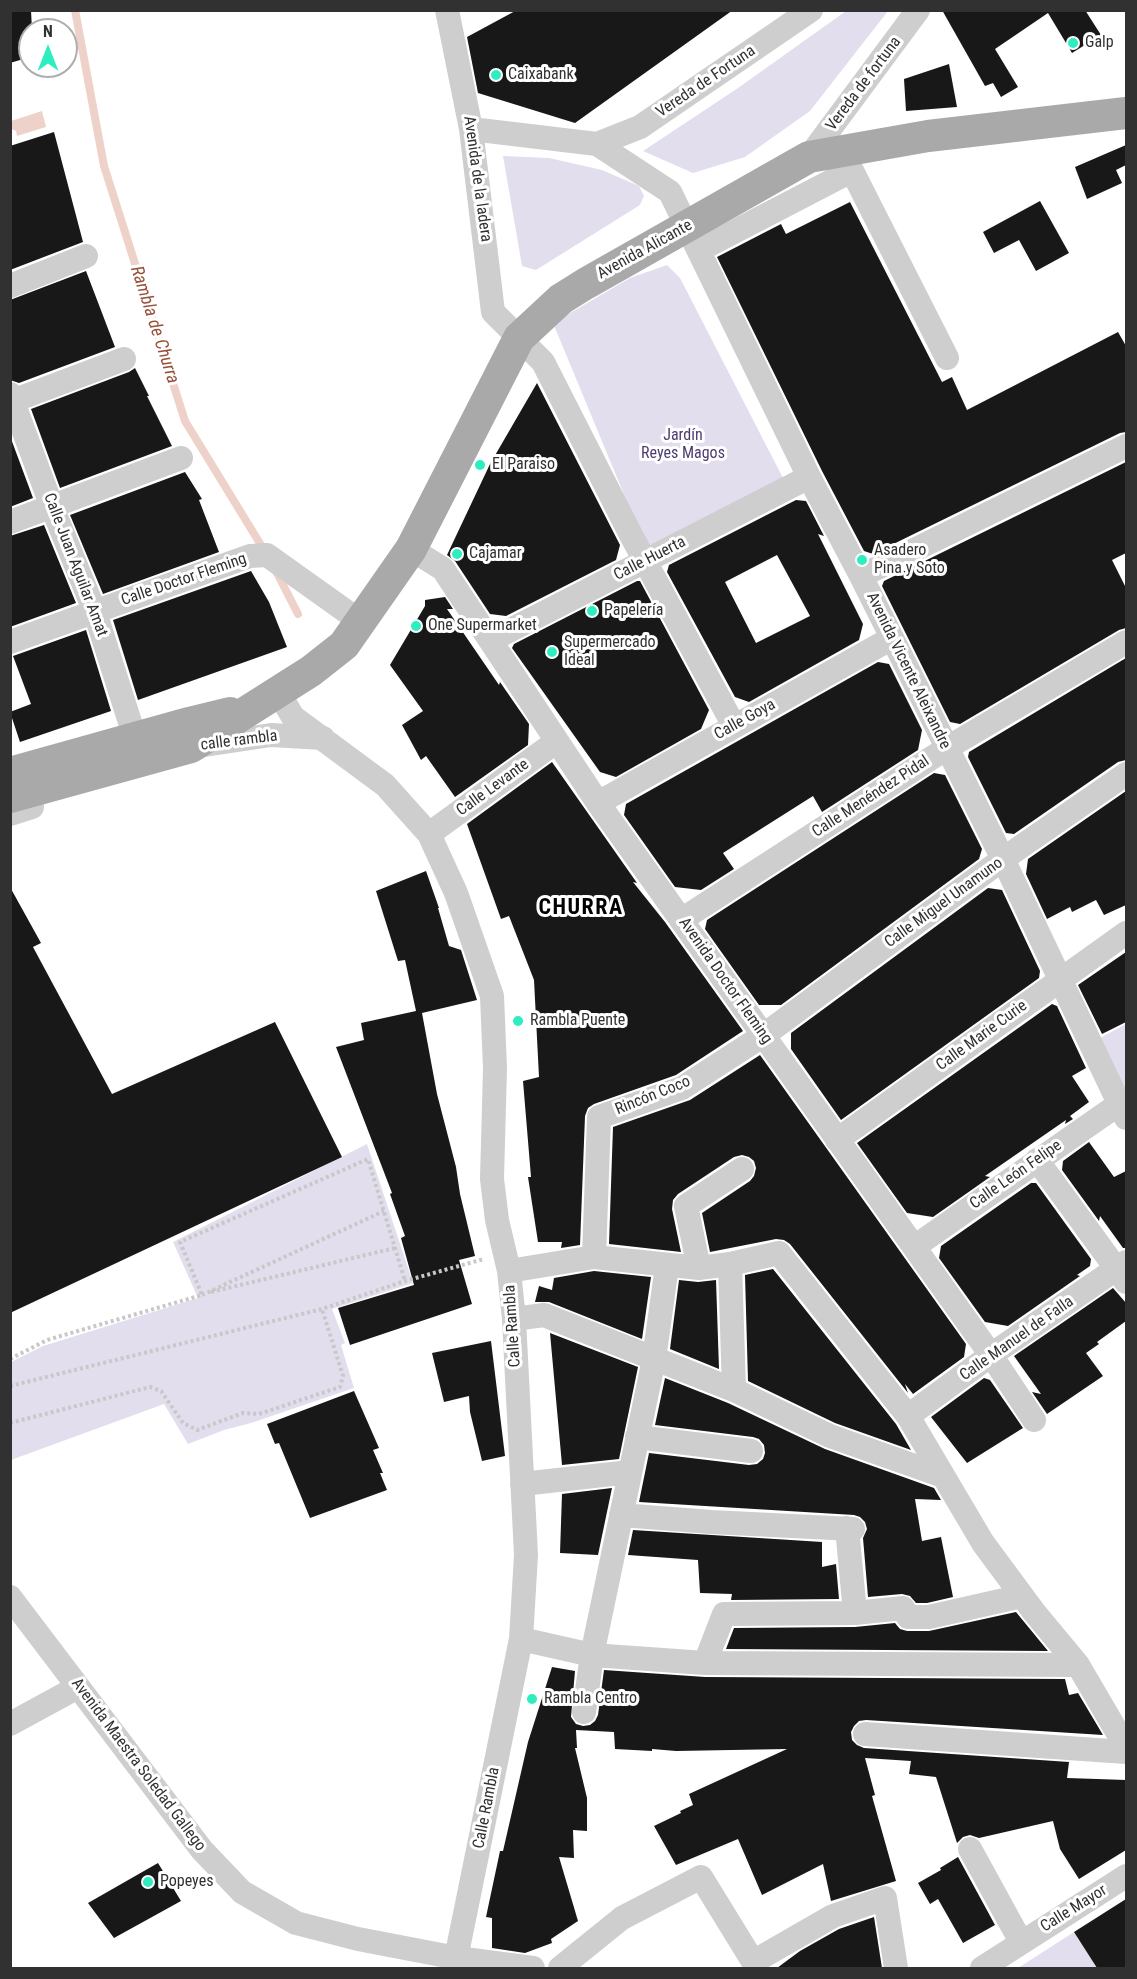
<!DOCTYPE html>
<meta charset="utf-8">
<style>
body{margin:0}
#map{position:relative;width:1137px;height:1979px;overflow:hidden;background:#fff;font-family:"Roboto Condensed",sans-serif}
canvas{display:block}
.frame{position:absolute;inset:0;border:12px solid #313131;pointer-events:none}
.north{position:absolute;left:18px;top:18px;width:60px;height:60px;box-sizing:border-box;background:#fff;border:2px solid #adadad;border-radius:50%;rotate:0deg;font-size:16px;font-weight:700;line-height:24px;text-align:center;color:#313131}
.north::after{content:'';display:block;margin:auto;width:21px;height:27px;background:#2eedc0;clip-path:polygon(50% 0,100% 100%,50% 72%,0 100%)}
</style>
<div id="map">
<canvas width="1137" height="1979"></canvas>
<div class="frame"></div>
<div class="north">N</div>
</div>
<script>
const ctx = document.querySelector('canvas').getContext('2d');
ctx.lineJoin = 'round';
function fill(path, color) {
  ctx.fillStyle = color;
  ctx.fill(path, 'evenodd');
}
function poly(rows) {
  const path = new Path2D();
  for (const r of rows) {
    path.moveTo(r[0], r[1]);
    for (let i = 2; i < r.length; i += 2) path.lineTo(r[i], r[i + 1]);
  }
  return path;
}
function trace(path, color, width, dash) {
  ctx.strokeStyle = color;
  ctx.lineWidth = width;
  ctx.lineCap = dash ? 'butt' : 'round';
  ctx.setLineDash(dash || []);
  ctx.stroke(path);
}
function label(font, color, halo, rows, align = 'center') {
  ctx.font = font + ' "Roboto Condensed",sans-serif';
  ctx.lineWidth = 6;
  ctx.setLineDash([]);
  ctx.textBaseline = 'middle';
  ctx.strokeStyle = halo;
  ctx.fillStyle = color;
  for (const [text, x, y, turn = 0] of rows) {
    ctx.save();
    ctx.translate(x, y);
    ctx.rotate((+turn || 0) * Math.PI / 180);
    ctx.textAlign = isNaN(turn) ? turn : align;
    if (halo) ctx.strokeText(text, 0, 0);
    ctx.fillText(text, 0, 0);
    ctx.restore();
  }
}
const green = poly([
 [846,11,888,11,810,111,745,157,693,173,643,151,738,88],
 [503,156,549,158,602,170,639,186,644,196,640,205,536,270,522,266],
 [667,265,680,278,783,478,647,550,553,323,630,278],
 [1126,1024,1126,1092,1100,1038],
 [367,1144,413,1283,332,1309,345,1343,341,1345,354,1388,251,1423,224,1430,188,1444,164,1404,11,1460,11,1362,43,1346,198,1298,173,1242],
 [1074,1932,1097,1968,1018,1968]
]);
const water = poly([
 [42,111,46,127,17,136,16,131,11,129,11,121]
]);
const stream = poly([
 [75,10,104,166,185,421,264,550],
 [276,571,298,614]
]);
const building = poly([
 [10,10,31,10,32,30,30,30,30,57,10,63],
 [517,10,733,10,575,123,478,93,467,37],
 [942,10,1085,10,1101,35,1072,53,1048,13,995,49,1018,87,1001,97,993,83,985,86],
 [949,64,957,107,906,111,904,79],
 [54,132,83,242,10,270,10,146],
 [1126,145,1126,165,1116,170,1122,183,1087,199,1075,167],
 [1040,201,1069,253,1036,271,1019,240,994,253,983,232],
 [850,202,942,382,952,377,967,410,1118,332,1126,346,1126,432,1120,433,873,554,864,551,822,471,717,257,781,224,786,234],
 [86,271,115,347,19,383,10,380,10,300],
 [135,368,149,396,147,396,172,446,60,488,31,409,129,372],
 [537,383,620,545,616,560,506,616,490,614,455,561,447,555,490,464],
 [10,436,33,498,10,507],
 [1126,462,1126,553,1112,560,1126,588,1126,628,1119,630,960,724,950,722,882,586,884,581],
 [185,472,202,499,199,500,219,552,103,594,70,515],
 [796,500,806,501,824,536,818,534,863,624,859,640,749,702,735,697,667,572,669,565],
 [777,555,810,616,756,643,725,582],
 [44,525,76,603,10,627,10,536],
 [251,571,269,602,287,647,138,700,113,620],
 [637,581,640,581,709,710,701,729,616,777,600,772,512,648,514,644],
 [445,597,453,609,447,609,499,685,500,682,529,724,528,745,455,797,426,756,421,760,402,725,423,711,390,665,425,606,425,600],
 [86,630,111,711,20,742,10,712,31,704,13,656],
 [1126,658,1126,760,1118,762,1014,834,1006,833,968,757,969,752],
 [878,662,889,664,922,730,918,750,822,812,813,796,723,853,734,869,701,890,675,887,624,815,626,804],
 [552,762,637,883,633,882,665,922,743,1031,676,1075,594,1104,588,1108,585,1116,580,1245,561,1248,562,1242,538,1242,528,1177,531,1177,523,1081,539,1077,534,980,509,916,501,919,467,824],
 [934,773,945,775,982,849,979,859,781,1005,759,1005,705,929,707,920],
 [1126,791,1126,905,1104,915,1096,900,1072,912,1070,907,1047,919,1026,874,1028,859],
 [426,871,439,908,438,908,449,946,461,950,477,1000,422,1013,437,1094,456,1167,460,1194,475,1256,459,1260,472,1304,350,1345,338,1308,414,1285,401,1238,405,1236,390,1194,392,1193,336,1047,364,1040,361,1023,416,1011,405,960,398,961,376,891],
 [10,887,41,943,33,947,112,1094,275,1022,342,1157,10,1313],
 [988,888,1002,890,1040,971,1039,978,841,1120,791,1049,791,1033],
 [1126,952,1126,1022,1102,1034,1078,985],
 [1052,1004,1057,1006,1086,1068,1072,1076,1089,1102,1070,1116,1073,1119,1065,1124,1066,1120,985,1176,990,1177,933,1217,907,1213,857,1143],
 [760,1055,966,1344,964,1357,913,1394,905,1384,908,1393,790,1244,784,1240,776,1239,710,1252,702,1213,750,1181,754,1176,756,1168,754,1161,749,1157,742,1155,734,1157,678,1194,673,1200,672,1209,681,1252,609,1244,613,1127,690,1100],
 [1089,1142,1114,1177,1126,1171,1126,1248,1123,1248,1100,1216,1099,1221,1062,1170,1063,1161],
 [1031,1183,1036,1183,1091,1259,1090,1266,1077,1275,1080,1276,1008,1326,985,1322,939,1258,941,1246],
 [773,1269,896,1424,911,1450,835,1423,748,1381,745,1275],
 [594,1271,651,1277,642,1339,549,1302,535,1302,539,1286,552,1290,554,1278],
 [679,1280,698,1282,716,1280,719,1369,670,1349],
 [1113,1288,1126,1303,1126,1321,1097,1342,1099,1344,1086,1353,1103,1376,1047,1414,1032,1392,1041,1394,1014,1356],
 [550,1333,638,1367,619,1459,562,1465],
 [491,1341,505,1456,482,1461,470,1412,469,1396,444,1402,432,1353],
 [665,1378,728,1403,825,1449,934,1488,941,1500,915,1499,922,1541,941,1537,953,1597,927,1603,916,1603,910,1596,902,1594,868,1597,863,1538,867,1529,865,1522,860,1517,854,1515,639,1502,649,1453,749,1465,757,1464,763,1459,765,1453,764,1445,759,1439,753,1437,655,1425],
 [984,1378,990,1380,1023,1428,967,1463,931,1417],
 [354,1391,379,1448,373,1450,383,1473,380,1473,387,1490,310,1518,279,1443,275,1444,267,1424],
 [612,1488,598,1555,560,1553,562,1494],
 [633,1530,822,1542,822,1567,836,1564,839,1599,731,1600,732,1594,700,1593,698,1560,628,1555],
 [1016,1612,1048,1651,726,1649,734,1628,855,1627,895,1623,900,1629,907,1631,929,1631],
 [552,1667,575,1671,571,1717,576,1724,583,1726,590,1725,595,1721,598,1715,604,1670,705,1677,1065,1679,1069,1695,1078,1693,1103,1735,866,1720,859,1721,854,1726,851,1732,852,1740,857,1745,864,1748,1069,1762,1067,1778,1126,1780,1126,1850,1079,1879,1060,1849,1053,1821,979,1838,970,1835,963,1837,957,1843,936,1777,909,1774,911,1761,865,1758,875,1795,872,1796,896,1881,831,1901,823,1864,762,1895,738,1839,676,1865,654,1826,681,1813,680,1811,693,1805,689,1794,787,1749,676,1751,652,1749,652,1751,615,1749,614,1732,576,1730,577,1748,575,1748,587,1798,587,1831,573,1830,574,1858,559,1857,578,1921,551,1939,552,1943,525,1953,492,1948,492,1918,486,1917,500,1851,503,1851,528,1742],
 [958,1857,995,1925,963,1943,938,1899,930,1904,918,1883,941,1870,940,1868],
 [158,1863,181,1901,114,1938,88,1903],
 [1126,1899,1126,1968,1097,1968,1074,1932],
 [874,1917,882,1968,777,1968,800,1951,839,1929]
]);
const path = poly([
 [211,1292,395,1248],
 [202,1295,384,1211],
 [10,1359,47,1340,202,1295,180,1242,368,1159,405,1281],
 [10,1386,322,1309,405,1281,484,1259],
 [10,1423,150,1387,161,1391,183,1423,197,1430,243,1413,259,1414,340,1387,343,1376,322,1309]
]);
const minor = poly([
 [447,10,471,129,493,312,543,362,631,535,734,726],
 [471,129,597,144,670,192,809,477,861,576,1003,859,1126,1118],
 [597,144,640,127,811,10],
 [842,151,947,358],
 [809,157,918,10],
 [699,250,851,171],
 [10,286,86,256],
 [10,394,52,507,95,612,135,738],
 [10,402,124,359],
 [10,522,181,458],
 [411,549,443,569,598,803,991,1355,1034,1420],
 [861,576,1126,446],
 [491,640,809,477],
 [10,642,250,556,267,555,361,622],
 [278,692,293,717,385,785,429,834,456,893,492,996,495,1068,492,1179,497,1220,509,1271,514,1319,526,1555,521,1639,454,1968],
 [198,746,271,735,323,738],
 [598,803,892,638],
 [10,814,32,807,16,786],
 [429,834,557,741],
 [681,920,947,748,1126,642],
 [837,1140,1126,933],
 [1037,1160,1126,1282],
 [914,1247,1119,1104],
 [594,1257,599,1117,682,1088,764,1035,1003,859,1126,774],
 [730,1264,734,1390],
 [699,1268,686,1206,742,1169],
 [509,1271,594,1257,699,1268,730,1264,779,1253,908,1416,983,1543,1034,1612,1078,1665,1126,1747],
 [514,1319,544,1315,734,1390,830,1436,943,1476],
 [908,1416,991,1355,1126,1262],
 [637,1437,751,1451],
 [522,1484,630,1472],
 [621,1515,711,1522,853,1529],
 [847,1528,855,1613],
 [10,1597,202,1850,242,1892,296,1923,358,1939,457,1958,533,1968],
 [521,1639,592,1655,654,1359,667,1266],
 [705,1663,724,1614,855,1613,903,1608,908,1617,929,1617,1022,1596],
 [584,1712,592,1655,705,1663,1078,1665],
 [10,1724,78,1687],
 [865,1734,1126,1752],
 [970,1849,1021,1942],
 [753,1962,833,1916,885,1898,896,1968],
 [560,1968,622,1918,701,1877,757,1968],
 [982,1968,1126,1876]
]);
const major = poly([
 [10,773,189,723,230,713],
 [10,797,191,747,311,671,344,645,411,549,519,338,561,299,585,284,809,157,928,136,1126,113]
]);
const markers = [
 [1073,43,6,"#2eedc0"],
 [496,75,6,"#2eedc0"],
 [480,465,6,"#2eedc0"],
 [457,554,6,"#2eedc0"],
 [862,560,6,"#2eedc0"],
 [592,611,6,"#2eedc0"],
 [416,626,6,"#2eedc0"],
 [552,652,6,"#2eedc0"],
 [518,1021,6,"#2eedc0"],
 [532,1699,6,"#2eedc0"],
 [148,1882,6,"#2eedc0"]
];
const poiNames = [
 ["Galp",1085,43],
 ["Caixabank",508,75],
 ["El Paraiso",492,465],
 ["Asadero",874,551],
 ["Pina y Soto",874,569],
 ["Cajamar",469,554],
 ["Papelería",604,611],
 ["One Supermarket",428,626],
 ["Supermercado",564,643],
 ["Ideal",564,661],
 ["Rambla Puente",530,1021],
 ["Rambla Centro",544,1699],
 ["Popeyes",160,1882]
];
const streetNames = [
 ["Vereda de Fortuna",706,82,-34],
 ["Vereda de fortuna",864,84,-53],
 ["Avenida de la ladera",477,179,82],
 ["Avenida Alicante",645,250,-29],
 ["Calle Huerta",650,559,-27],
 ["Calle Juan Aguilar Amat",75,565,69],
 ["Calle Doctor Fleming",184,580,-19],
 ["Avenida Vicente Aleixandre",908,671,64],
 ["Calle Goya",745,720,-29],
 ["calle rambla",239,741,-7],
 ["Calle Levante",493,788,-36],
 ["Calle Menéndez Pidal",871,797,-33],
 ["Calle Miguel Unamuno",944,903,-36],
 ["Avenida Doctor Fleming",725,981,55],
 ["Calle Marie Curie",982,1036,-36],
 ["Rincón Coco",653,1096,-22],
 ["Calle León Felipe",1016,1175,-35],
 ["Calle Rambla",513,1326,-94],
 ["Calle Manuel de Falla",1017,1339,-35],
 ["Avenida Maestra Soledad Gallego",138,1765,53],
 ["Calle Rambla",487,1808,-79],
 ["Calle Mayor",1074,1909,-32]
];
const parkNames = [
 ["Jardín",683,436],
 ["Reyes Magos",683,454]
];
const waterNames = [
 ["Rambla de Churra",154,325,72]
];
const districtNames = [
 ["CHURRA",581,908]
];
fill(green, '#e3deee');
fill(water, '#eed2ca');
trace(stream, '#eed2ca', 8);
fill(building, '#181818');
trace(path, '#c8c8c8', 4, [3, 3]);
trace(minor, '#cecece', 24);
trace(major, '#a9a9a9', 32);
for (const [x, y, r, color] of markers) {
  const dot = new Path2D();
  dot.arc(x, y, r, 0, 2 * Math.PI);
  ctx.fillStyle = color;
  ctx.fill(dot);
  trace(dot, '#fff', 2);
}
label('16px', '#313131', '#fff', poiNames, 'left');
label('16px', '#313131', '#fff', streetNames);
label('16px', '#4f3b6f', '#fff', parkNames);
label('italic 18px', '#97503a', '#fff', waterNames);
ctx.letterSpacing = '1.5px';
label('bold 22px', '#000', '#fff', districtNames);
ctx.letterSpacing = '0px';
</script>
